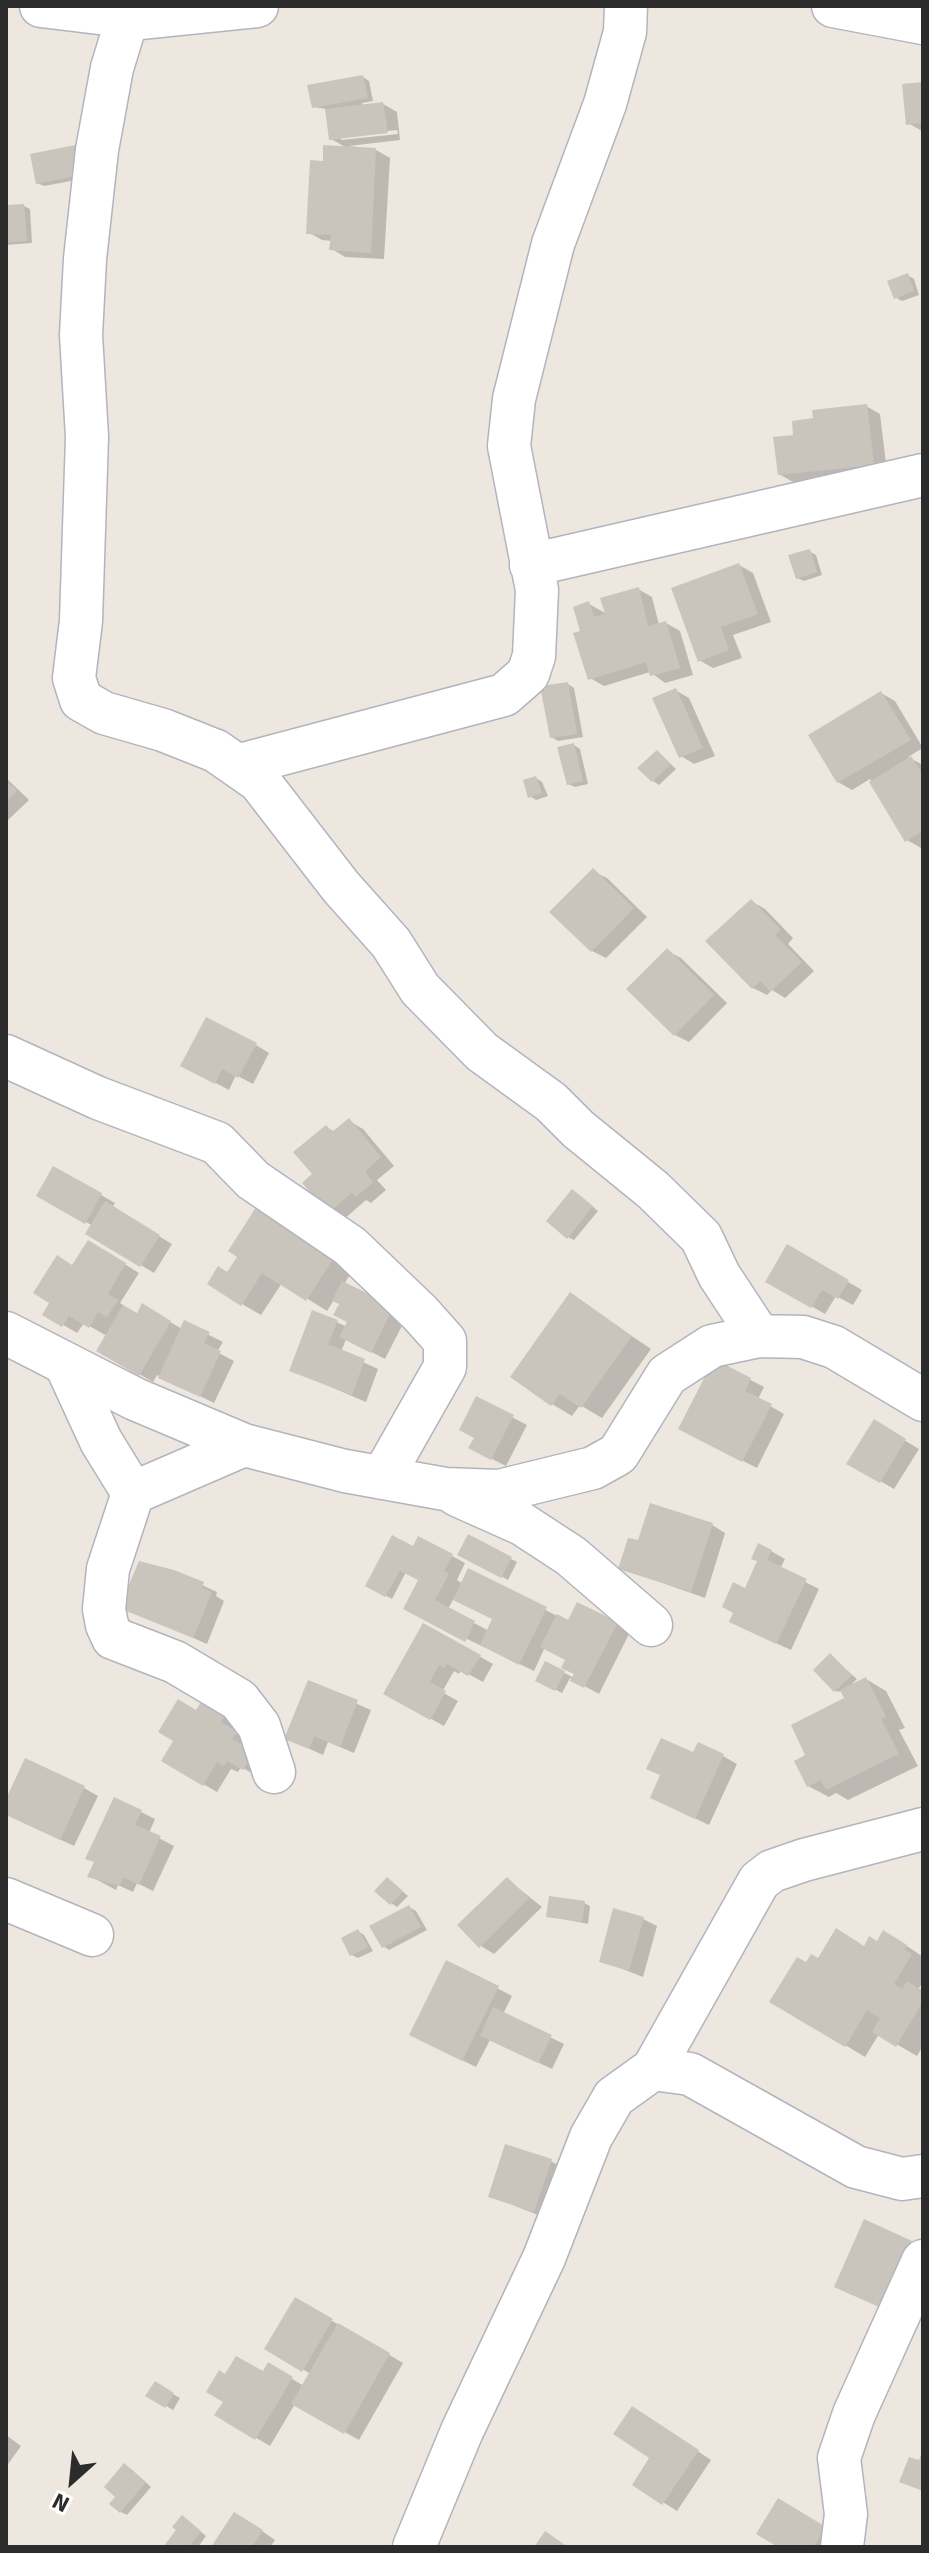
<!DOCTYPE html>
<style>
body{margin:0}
#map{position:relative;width:929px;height:2553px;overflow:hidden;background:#ede7df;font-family:Signika,sans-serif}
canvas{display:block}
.frame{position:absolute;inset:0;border:8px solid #2c2c2c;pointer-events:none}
.north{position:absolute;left:32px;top:2441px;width:80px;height:80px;-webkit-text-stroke:6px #fff;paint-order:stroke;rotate:207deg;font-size:22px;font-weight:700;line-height:32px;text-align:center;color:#2c2c2c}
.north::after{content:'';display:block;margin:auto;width:28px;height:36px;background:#2c2c2c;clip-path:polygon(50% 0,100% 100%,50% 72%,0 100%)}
</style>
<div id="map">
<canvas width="929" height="2553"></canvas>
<div class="frame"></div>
<div class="north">N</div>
</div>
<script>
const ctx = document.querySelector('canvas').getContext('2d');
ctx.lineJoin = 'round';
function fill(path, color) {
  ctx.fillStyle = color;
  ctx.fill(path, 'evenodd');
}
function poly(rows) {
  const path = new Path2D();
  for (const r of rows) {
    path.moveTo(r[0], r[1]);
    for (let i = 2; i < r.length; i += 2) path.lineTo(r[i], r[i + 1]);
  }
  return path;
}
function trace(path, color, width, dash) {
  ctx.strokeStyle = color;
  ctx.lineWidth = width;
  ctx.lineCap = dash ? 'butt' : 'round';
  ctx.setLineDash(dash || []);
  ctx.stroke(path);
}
const shadow = poly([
 [363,77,369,81,373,101,362,103,363,107,383,104,397,112,400,140,349,146,376,150,390,158,384,259,345,257,332,249,332,241,322,240,308,232,325,163,347,148,331,139,327,109,313,107],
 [397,130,398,134,341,140,341,136],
 [923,84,923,131,922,131,908,123],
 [75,147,81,151,87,178,44,186,37,183],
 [24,206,30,209,32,243,6,245,6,207],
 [907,275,914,279,919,295,902,301,895,297],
 [866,406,880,414,887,472,793,482,779,474,796,437,815,420],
 [809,551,816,555,822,575,804,581,797,578],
 [739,565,753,573,771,622,733,635,742,658,713,668,699,660],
 [638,589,652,597,659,625,666,623,680,631,693,675,665,683,650,672,604,686,590,678,583,632,589,604,607,614],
 [568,684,574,688,583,737,558,741,551,737],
 [675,690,689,698,715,756,694,764,681,756],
 [881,693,895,701,923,748,908,757,923,765,921,848,907,840,870,779,852,790,838,782],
 [574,745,580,749,588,784,575,787,568,784],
 [657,752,676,769,659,785,653,781],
 [6,778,29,800,6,822],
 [536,778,542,782,548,796,536,800,530,796],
 [593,871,607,878,647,917,606,958,592,951],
 [751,901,765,909,793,938,788,944,814,971,785,998,772,990,767,995,753,988],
 [667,951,681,958,727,1003,689,1042,675,1035],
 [256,1045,269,1053,253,1084,236,1075,229,1090,197,1073],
 [349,1121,363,1129,394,1166,377,1180,386,1190,371,1203,366,1200,343,1220,329,1212,315,1175,326,1127,335,1132],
 [54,1168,115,1203,112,1208,172,1244,154,1273,88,1233,93,1226,39,1195],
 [579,1195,598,1211,574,1240,568,1237],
 [260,1204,357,1264,344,1284,407,1316,385,1359,346,1339,341,1352,378,1369,366,1402,291,1370,337,1322,347,1327,349,1322,341,1304,334,1300,327,1311,282,1283,261,1315,242,1304,228,1274,240,1257],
 [89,1242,139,1273,120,1303,138,1315,143,1306,182,1329,185,1323,223,1342,217,1352,234,1361,214,1403,157,1375,153,1382,98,1350,107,1336,84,1323,77,1333,45,1314],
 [787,1247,862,1290,853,1305,836,1296,825,1314,768,1281],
 [571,1295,651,1349,602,1418,580,1405,572,1416,552,1404],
 [715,1361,764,1387,758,1399,784,1414,757,1468,694,1436],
 [477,1399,527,1425,506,1466,484,1455,476,1438],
 [874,1422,919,1449,894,1489,849,1463],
 [712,1525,725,1533,705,1598,620,1568,639,1543],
 [469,1537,517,1562,508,1580,460,1554],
 [414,1549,452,1556,465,1563,457,1580,463,1584,469,1571,569,1622,617,1624,630,1632,599,1694,570,1678,562,1693,537,1680,546,1663,574,1678,576,1674,567,1660,545,1647,534,1671,419,1616,420,1580,406,1572,392,1599,368,1585],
 [454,1598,495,1619,489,1631,448,1609],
 [771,1551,785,1559,780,1569,819,1589,791,1650,745,1629,746,1590],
 [173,1572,217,1592,216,1596,224,1601,207,1644,122,1607],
 [424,1625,493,1664,483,1682,461,1670,459,1674,454,1671,442,1692,458,1701,444,1726,386,1694],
 [830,1656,857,1679,849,1687,866,1679,886,1691,905,1728,899,1730,918,1766,848,1800,836,1793,829,1797,808,1786,808,1755,847,1699,844,1692,835,1691],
 [309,1683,371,1710,354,1753,328,1742,323,1755,286,1738],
 [204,1701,240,1722,233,1732,249,1741,257,1776,241,1767,238,1772,231,1769,217,1792,163,1761],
 [723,1756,737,1764,709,1825,652,1798],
 [84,1788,98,1796,74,1846,6,1814,6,1804],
 [115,1799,155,1819,149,1833,174,1846,153,1891,137,1883,133,1892,118,1885,116,1890,90,1876],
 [388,1879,408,1896,397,1907,391,1903],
 [507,1879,542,1907,494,1954,481,1946],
 [584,1903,590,1906,588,1924,548,1916],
 [409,1907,416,1911,427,1930,389,1950,383,1946],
 [643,1919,657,1926,643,1977,602,1961],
 [358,1931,364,1935,373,1951,358,1958,352,1955],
 [878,1943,904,1944,923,1957,923,1981,918,1990,923,1993,923,2046,917,2056,879,2034,865,2057,772,2001,807,1965],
 [447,1962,512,1996,503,2014,564,2044,552,2069,490,2040,476,2067,425,2042],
 [551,2161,564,2169,548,2219,490,2196],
 [295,2299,403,2363,359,2440,295,2404,270,2446,217,2415,225,2401,226,2377,264,2374,269,2365,304,2386,311,2374,267,2349],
 [155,2384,180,2398,173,2410,148,2395],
 [646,2417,711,2460,677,2511,634,2484,652,2458],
 [6,2435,21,2446,6,2467],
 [131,2469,151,2487,127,2515,121,2512],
 [779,2500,839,2537,833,2547,781,2547],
 [188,2521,206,2536,198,2547,165,2547],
 [249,2522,275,2540,270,2547,214,2547]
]);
const building = poly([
 [363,75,368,98,312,108,307,85],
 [923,82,923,123,906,125,902,84],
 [383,102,388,133,329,140,325,109],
 [75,145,81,175,36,184,30,154],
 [323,145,376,148,371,253,329,250,331,235,306,234,310,160,323,161],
 [24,204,27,241,6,242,6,205],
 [908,273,914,291,894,299,887,281],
 [867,404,874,465,778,475,773,437,793,435,792,421,813,418,812,410],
 [810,549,817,572,796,579,788,555],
 [739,563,758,614,721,627,729,650,698,662,671,588],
 [639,587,648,626,666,621,680,668,650,676,646,662,588,680,573,633,580,631,573,607,589,601,594,617,605,614,600,598],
 [568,682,577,734,550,738,540,686],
 [676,688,703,748,679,758,652,698],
 [881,691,911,740,837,783,808,735],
 [574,743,583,781,567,785,557,747],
 [657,750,671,764,652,782,637,768],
 [911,756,923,775,923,831,905,842,869,782],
 [536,776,542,793,528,798,523,780],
 [6,781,17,791,6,802],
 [593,868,634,908,591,952,549,912],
 [751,899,781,930,775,935,802,962,770,992,761,981,752,989,705,941],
 [667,948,714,995,674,1036,626,989],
 [206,1017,257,1043,238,1078,222,1069,215,1084,180,1066],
 [349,1118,381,1157,365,1172,373,1182,356,1197,352,1193,328,1213,302,1183,312,1174,293,1152,326,1125,332,1132],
 [53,1166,102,1193,85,1224,36,1196],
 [572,1189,593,1206,567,1239,546,1221],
 [105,1201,160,1235,140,1267,85,1234],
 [260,1201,338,1251,306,1301,262,1273,241,1306,207,1284,218,1266,227,1272,237,1257,228,1251],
 [88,1240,126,1263,108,1294,118,1300,107,1317,98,1312,89,1328,69,1316,62,1327,42,1315,49,1303,33,1293,57,1255,72,1265],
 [787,1244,849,1280,838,1299,822,1290,811,1308,765,1282],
 [342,1281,394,1306,371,1353,339,1337,347,1322,333,1315,339,1304,332,1301],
 [570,1292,632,1336,581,1408,560,1394,551,1406,510,1377],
 [142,1303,171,1321,139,1376,96,1351,123,1305,137,1313],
 [312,1310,338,1320,328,1344,365,1359,352,1395,289,1371],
 [184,1320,210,1332,204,1343,221,1351,200,1397,158,1378],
 [714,1359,751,1378,745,1391,772,1404,742,1462,678,1429],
 [476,1396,514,1415,491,1460,468,1448,474,1438,459,1430],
 [874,1419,906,1439,880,1483,846,1464],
 [650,1503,713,1523,691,1592,618,1569,628,1538,638,1540],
 [468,1534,512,1557,501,1578,457,1555],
 [392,1535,413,1546,418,1536,453,1554,444,1571,449,1574,435,1600,475,1621,465,1642,403,1609,418,1580,400,1571,407,1558,385,1597,365,1586],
 [758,1543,772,1550,767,1560,807,1579,776,1644,729,1622,733,1613,722,1607,733,1582,745,1588,757,1561,751,1559],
 [139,1561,174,1570,204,1582,202,1588,212,1592,193,1638,119,1608],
 [468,1568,547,1607,519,1665,480,1645,492,1619,453,1600],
 [577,1602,618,1622,584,1688,570,1681,574,1674,561,1668,565,1660,540,1647,557,1614,568,1620],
 [423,1623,481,1655,468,1676,447,1664,445,1668,439,1665,430,1682,446,1691,430,1720,383,1694],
 [830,1653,852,1675,834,1692,813,1670],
 [545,1661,565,1671,555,1691,535,1681],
 [866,1677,886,1717,881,1719,899,1754,826,1790,821,1780,807,1787,794,1761,805,1755,791,1725,844,1698,840,1690],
 [308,1680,358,1700,340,1747,314,1736,309,1749,284,1739],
 [178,1699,196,1710,203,1699,227,1713,221,1722,236,1731,232,1739,254,1752,243,1770,227,1761,224,1766,217,1762,203,1786,161,1761,173,1741,158,1732],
 [661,1738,693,1752,698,1742,724,1754,695,1819,650,1798,660,1775,646,1769],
 [25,1758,85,1786,60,1840,6,1815,6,1799],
 [114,1797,142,1810,135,1825,161,1836,139,1885,123,1877,119,1886,87,1877,94,1862,85,1859],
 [387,1877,403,1891,390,1905,374,1891],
 [507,1877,529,1898,479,1948,457,1925],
 [549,1896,585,1901,582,1922,546,1917],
 [409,1905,421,1927,382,1948,369,1926],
 [613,1908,644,1917,629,1971,599,1962],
 [836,1928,864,1946,869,1936,877,1941,883,1930,907,1945,904,1949,912,1954,894,1984,902,1989,907,1981,923,1991,923,2001,896,2047,872,2032,880,2018,867,2010,845,2047,769,2002,797,1957,806,1962,811,1954,818,1958],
 [358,1929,368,1947,350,1956,341,1938],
 [446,1960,499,1986,462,2061,409,2035],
 [493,2007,552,2035,538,2063,480,2036],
 [505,2144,552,2159,534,2212,488,2197],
 [864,2219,912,2241,888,2311,834,2287],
 [295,2297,333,2319,302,2372,264,2349],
 [338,2323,390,2353,344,2434,291,2404],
 [236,2356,263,2371,268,2362,293,2377,255,2440,214,2415,223,2402,206,2392,219,2370,225,2374],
 [155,2381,174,2393,165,2408,145,2396],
 [632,2406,699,2450,662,2505,632,2485,649,2458,613,2434],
 [923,2450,923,2491,899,2482,909,2457,919,2460],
 [124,2463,146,2482,120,2513,109,2504,115,2497,104,2487],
 [778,2498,826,2527,814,2547,778,2547,756,2534],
 [234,2512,263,2530,252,2547,211,2547],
 [182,2515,201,2531,189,2547,163,2547,176,2530,172,2527],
 [545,2531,568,2547,534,2547]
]);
const minor = poly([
 [41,6,140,18,257,6],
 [833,6,923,23],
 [128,16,112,68,97,150,85,259,81,335,87,437,81,621,74,678,81,700,104,713,163,730,216,751,259,781,341,887,391,943,420,989,482,1052,551,1102,578,1129,653,1190,701,1237,719,1275,759,1336],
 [531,565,923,475],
 [240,765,504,695,528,674,534,656,537,590,509,446,514,399,553,244,605,104,625,32,626,6],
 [6,1056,98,1098,217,1143,253,1180,350,1246,420,1313,445,1341,445,1367,382,1478],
 [6,1333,135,1399,244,1445,345,1471,445,1489,499,1491,593,1468,618,1454,667,1375,712,1346,759,1336,803,1337,834,1347,923,1400],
 [66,1365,101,1441,133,1493,108,1569,104,1609,107,1625,113,1638,175,1662,239,1700,259,1726,274,1772],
 [133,1493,244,1445],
 [457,1495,522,1524,571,1556,651,1625],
 [6,1899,92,1935],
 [653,2069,759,1881,772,1871,804,1860,923,1829],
 [414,2547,462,2431,544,2258,591,2137,614,2097,653,2069,690,2074,856,2167,902,2179,923,2176],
 [842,2547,846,2514,839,2458,854,2414,923,2261]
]);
fill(shadow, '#0003');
fill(building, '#c9c5bd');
trace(minor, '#b2b4bf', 45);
trace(minor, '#fff', 42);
</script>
